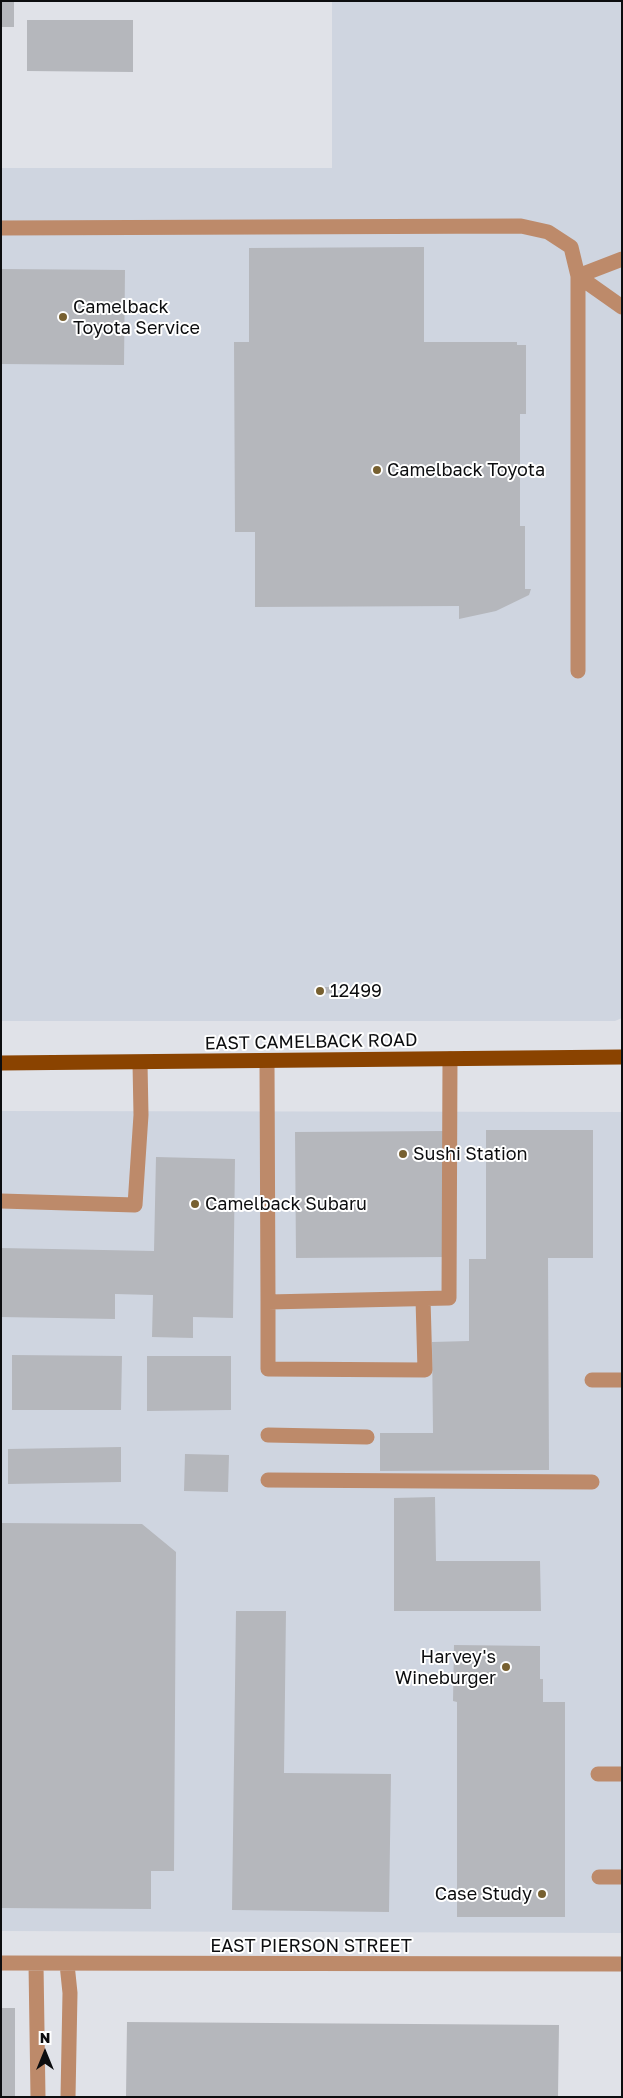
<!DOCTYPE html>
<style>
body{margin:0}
#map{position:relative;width:623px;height:2098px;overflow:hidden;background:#e0e2e8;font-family:"Golos Text",sans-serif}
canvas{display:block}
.frame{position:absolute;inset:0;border:2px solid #0c0d0f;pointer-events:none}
.north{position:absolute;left:20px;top:2028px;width:50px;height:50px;-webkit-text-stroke:4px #fff;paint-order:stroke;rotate:0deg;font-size:14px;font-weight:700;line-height:20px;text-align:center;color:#0c0d0f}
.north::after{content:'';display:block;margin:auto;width:18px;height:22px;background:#0c0d0f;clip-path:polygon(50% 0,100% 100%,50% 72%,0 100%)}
</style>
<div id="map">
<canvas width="623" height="2098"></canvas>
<div class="frame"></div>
<div class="north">N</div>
</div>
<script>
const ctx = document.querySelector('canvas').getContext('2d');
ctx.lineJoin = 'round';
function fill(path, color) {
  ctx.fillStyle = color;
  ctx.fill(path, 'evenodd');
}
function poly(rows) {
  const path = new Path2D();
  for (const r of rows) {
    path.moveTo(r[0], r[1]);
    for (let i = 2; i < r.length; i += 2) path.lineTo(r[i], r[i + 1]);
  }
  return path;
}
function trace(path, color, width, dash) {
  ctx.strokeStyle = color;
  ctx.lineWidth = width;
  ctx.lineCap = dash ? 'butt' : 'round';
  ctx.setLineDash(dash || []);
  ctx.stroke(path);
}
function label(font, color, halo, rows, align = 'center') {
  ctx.font = font + ' "Golos Text",sans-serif';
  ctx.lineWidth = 4;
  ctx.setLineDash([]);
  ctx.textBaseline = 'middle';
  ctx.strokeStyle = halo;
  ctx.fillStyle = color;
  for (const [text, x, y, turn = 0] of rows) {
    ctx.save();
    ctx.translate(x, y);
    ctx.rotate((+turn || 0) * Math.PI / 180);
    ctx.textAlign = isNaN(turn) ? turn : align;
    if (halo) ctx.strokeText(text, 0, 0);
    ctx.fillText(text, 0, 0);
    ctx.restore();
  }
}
const built = poly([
 [332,1,622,1,622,1018,615,1021,1,1021,1,168,332,168],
 [1,1111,622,1112,622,1933,1,1931]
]);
const building = poly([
 [1,1,14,1,14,27,1,27],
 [27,20,133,20,133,72,27,71],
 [424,247,424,342,517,342,517,345,526,345,526,414,520,414,520,526,525,526,525,589,531,589,529,595,496,611,459,619,459,606,255,607,255,532,235,532,234,342,249,342,249,248],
 [1,269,125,270,124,365,1,364],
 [317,987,334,987,334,993,317,994],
 [486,1130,593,1130,593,1258,548,1258,549,1470,380,1471,380,1433,433,1433,432,1342,469,1341,469,1259,486,1259],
 [446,1131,446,1257,296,1258,295,1132],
 [156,1157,235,1159,233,1318,193,1317,193,1338,152,1337,153,1295,115,1294,115,1319,1,1317,1,1248,154,1251],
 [12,1355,122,1356,121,1410,12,1410],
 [147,1356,231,1356,231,1410,147,1411],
 [121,1447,121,1482,8,1484,8,1449],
 [185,1454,229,1455,228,1492,184,1491],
 [435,1497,436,1561,540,1561,541,1611,394,1611,394,1498],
 [1,1523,142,1524,176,1552,174,1871,151,1871,151,1909,1,1908],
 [236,1611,286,1611,284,1773,391,1774,389,1912,232,1910],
 [454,1645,540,1646,540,1679,543,1679,543,1702,565,1702,565,1917,457,1917,457,1702,453,1701],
 [1,2008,15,2008,15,2096,1,2096],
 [127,2022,559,2025,558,2097,126,2097]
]);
const minor = poly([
 [1,228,521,226,548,232,571,247,578,276,578,671],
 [578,276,622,307],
 [578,276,622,259],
 [267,1061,268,1302,449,1298,450,1059],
 [1,1201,135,1205,141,1115,140,1063],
 [268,1302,268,1369,425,1370,423,1299],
 [592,1380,622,1380],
 [268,1435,367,1437],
 [268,1480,592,1482],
 [598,1774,622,1774],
 [599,1877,622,1877],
 [1,1963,622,1964],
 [36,1964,38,2097],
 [67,1964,70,1993,68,2097]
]);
const major = poly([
 [1,1063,622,1057]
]);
const markers = [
 [63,317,5,"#776030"],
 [377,470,5,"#776030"],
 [320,991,5,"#776030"],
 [403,1154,5,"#776030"],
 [195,1204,5,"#776030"],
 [506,1667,5,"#776030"],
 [542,1894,5,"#776030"]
];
const poiNames = [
 ["Camelback",73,307],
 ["Toyota Service",73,328],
 ["Camelback Toyota",387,470],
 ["12499",330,991],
 ["Sushi Station",413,1154],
 ["Camelback Subaru",205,1204],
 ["Harvey's",496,1657,"right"],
 ["Wineburger",496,1678,"right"],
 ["Case Study",532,1894,"right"]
];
const streetNames = [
 ["EAST CAMELBACK ROAD",311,1042,-1],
 ["EAST PIERSON STREET",311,1946]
];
fill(built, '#cfd5e0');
fill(building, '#b5b7bc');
trace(minor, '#bd8a6a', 15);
trace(major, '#8a4300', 15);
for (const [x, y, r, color] of markers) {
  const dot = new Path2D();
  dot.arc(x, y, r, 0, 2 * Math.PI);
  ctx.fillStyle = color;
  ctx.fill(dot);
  trace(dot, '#fff', 2);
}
label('18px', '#0c0d0f', '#fff', poiNames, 'left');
label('18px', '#0c0d0f', '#fff', streetNames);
</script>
